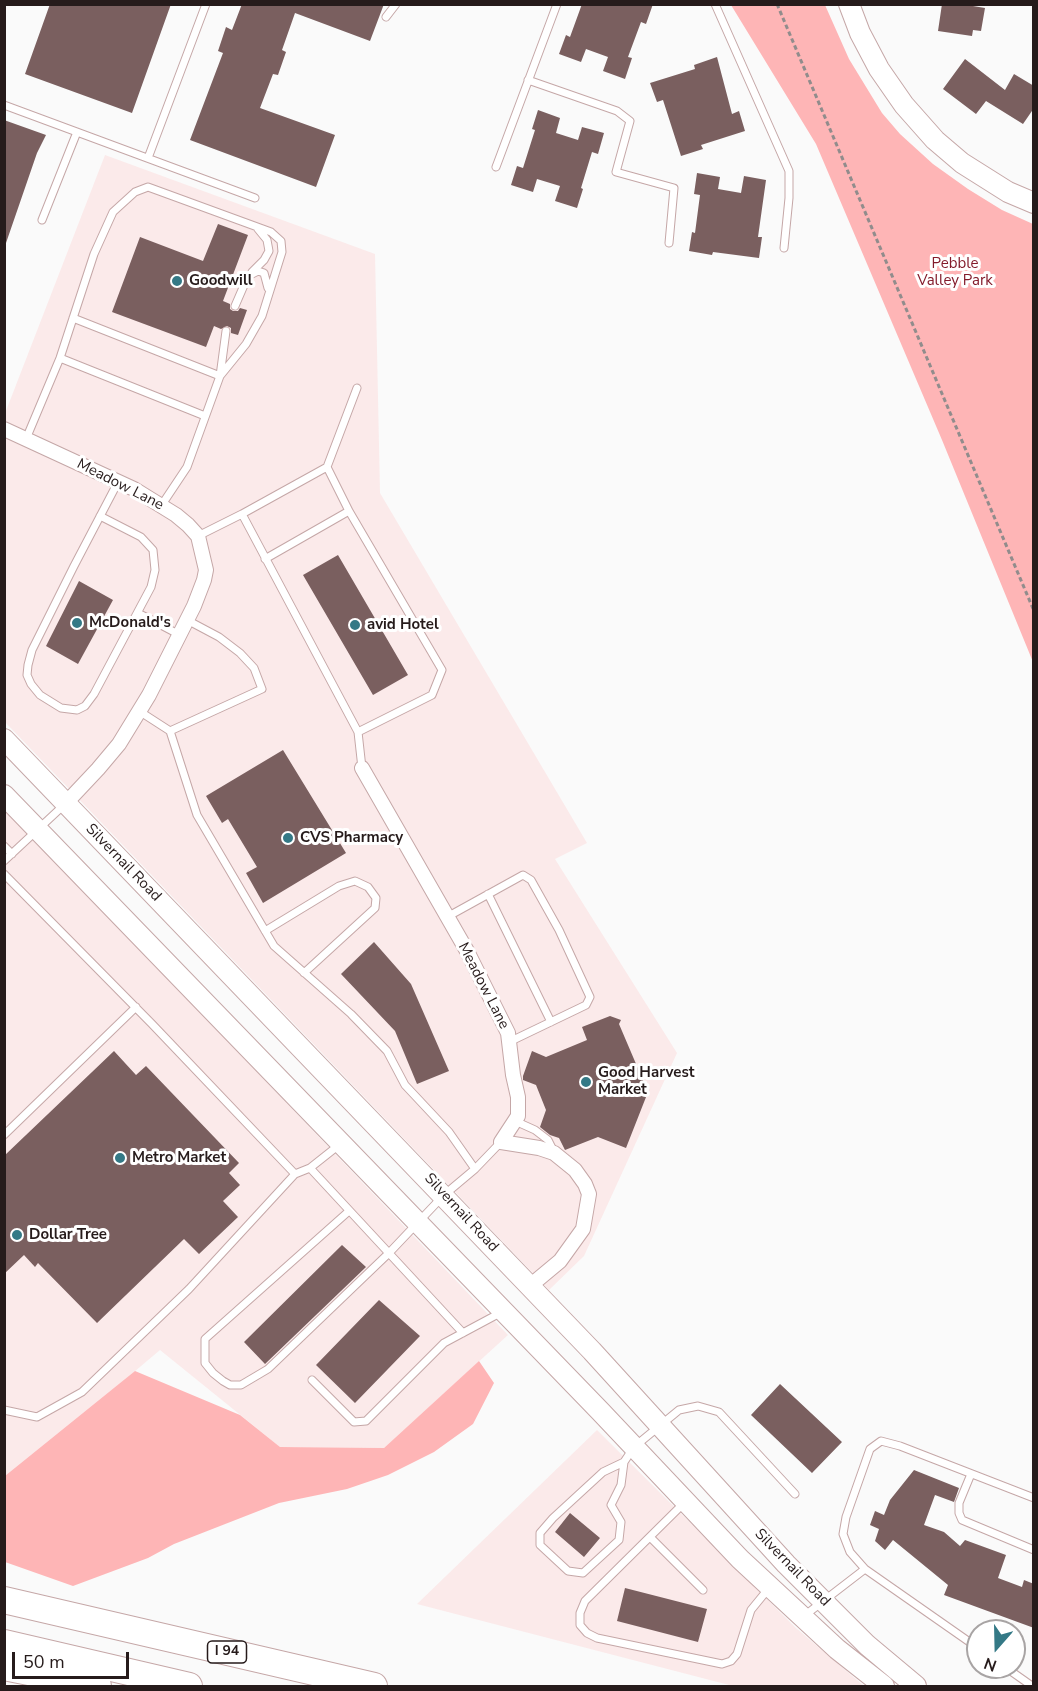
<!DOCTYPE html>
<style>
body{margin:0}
#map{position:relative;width:1038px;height:1691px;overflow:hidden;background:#fafafa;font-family:"Nunito Sans",sans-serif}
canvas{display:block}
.frame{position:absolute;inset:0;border:6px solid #261b1b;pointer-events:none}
.north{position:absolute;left:966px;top:1619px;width:60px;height:60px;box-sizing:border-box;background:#fff;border:2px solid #a8a4a4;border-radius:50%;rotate:200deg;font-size:16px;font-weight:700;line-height:24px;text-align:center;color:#261b1b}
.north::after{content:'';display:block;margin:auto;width:21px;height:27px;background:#347986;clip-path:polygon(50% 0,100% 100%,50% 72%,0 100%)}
.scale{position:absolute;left:12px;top:1652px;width:117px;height:27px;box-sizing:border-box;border:3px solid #261b1b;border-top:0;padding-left:8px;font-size:18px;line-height:21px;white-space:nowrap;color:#261b1b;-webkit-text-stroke:4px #fff;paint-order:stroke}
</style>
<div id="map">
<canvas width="1038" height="1691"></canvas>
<div class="frame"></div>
<div class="north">N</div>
<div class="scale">50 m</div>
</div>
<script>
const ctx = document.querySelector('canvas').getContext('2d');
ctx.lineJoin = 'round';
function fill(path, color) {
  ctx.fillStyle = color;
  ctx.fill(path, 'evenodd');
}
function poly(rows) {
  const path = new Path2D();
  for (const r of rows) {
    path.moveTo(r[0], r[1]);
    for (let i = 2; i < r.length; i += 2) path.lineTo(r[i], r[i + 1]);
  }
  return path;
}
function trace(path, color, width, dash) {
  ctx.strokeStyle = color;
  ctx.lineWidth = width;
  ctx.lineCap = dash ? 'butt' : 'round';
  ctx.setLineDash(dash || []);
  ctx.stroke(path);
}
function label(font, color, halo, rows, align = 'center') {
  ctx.font = font + ' "Nunito Sans",sans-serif';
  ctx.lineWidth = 6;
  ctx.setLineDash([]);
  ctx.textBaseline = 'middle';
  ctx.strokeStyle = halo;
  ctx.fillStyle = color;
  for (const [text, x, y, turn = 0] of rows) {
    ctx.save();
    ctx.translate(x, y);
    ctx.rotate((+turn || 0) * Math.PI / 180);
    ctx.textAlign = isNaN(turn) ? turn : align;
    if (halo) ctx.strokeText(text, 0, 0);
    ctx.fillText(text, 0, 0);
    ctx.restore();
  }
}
const built = poly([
 [105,155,375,254,380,493,587,843,555,859,677,1053,584,1256,549,1290,5,722,4,416],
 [4,807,508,1335,384,1448,280,1447,160,1350,5,1481],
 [597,1430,796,1628,864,1686,733,1686,417,1604]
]);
const green = poly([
 [731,5,825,5,849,59,882,113,900,134,933,164,968,189,1002,210,1033,224,1033,662,942,440,816,144],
 [479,1361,494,1383,473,1424,434,1452,388,1475,347,1489,279,1503,174,1544,148,1558,73,1586,5,1562,5,1476,135,1371,240,1415,280,1447,384,1448]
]);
const building = poly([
 [50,4,171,4,132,113,25,74],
 [242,4,384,4,370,41,295,13,282,50,286,52,278,75,273,74,260,108,335,135,316,187,190,140,223,53,218,51,226,27,232,30],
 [582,4,653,4,646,24,641,22,628,57,632,58,625,79,603,71,608,57,586,49,581,62,559,54,566,35,570,37],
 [942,4,961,4,985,8,981,31,973,30,972,36,938,31],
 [717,57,732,114,739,111,745,131,701,145,703,149,681,156,663,100,657,102,650,83,695,69,694,65],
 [965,59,1005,90,1014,74,1034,86,1034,108,1023,124,986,101,976,114,943,89],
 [538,110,560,118,556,133,578,140,582,127,604,133,598,154,592,152,581,188,583,189,577,208,555,201,560,186,537,179,533,192,511,185,517,166,523,168,535,130,532,129],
 [4,120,46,135,37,153,6,243],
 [697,173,720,177,718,189,741,193,744,176,766,180,758,237,762,237,759,258,713,252,712,255,689,251,692,232,695,233,700,195,694,194],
 [218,224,248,235,223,301,230,304,230,309,233,311,238,311,240,308,247,310,238,335,231,333,231,328,227,326,221,329,214,326,206,347,112,312,140,237,203,261],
 [338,555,408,675,373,695,303,575],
 [79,581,113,600,78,664,46,646],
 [283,750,346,853,263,903,246,873,257,867,228,819,222,823,206,796],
 [374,942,411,984,449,1071,417,1084,395,1031,341,974],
 [610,1016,621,1020,619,1024,648,1092,626,1148,598,1137,565,1150,559,1138,550,1135,540,1127,546,1110,536,1085,523,1080,523,1076,532,1051,546,1057,587,1040,582,1027],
 [114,1051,136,1075,146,1066,239,1163,229,1173,240,1185,223,1201,238,1217,199,1254,184,1239,97,1323,38,1263,35,1267,24,1255,4,1274,4,1156],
 [342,1245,366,1267,265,1364,244,1342],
 [379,1300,420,1336,355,1403,316,1365],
 [780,1384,842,1442,812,1473,751,1415],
 [914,1470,959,1488,954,1502,935,1495,924,1525,944,1532,960,1546,965,1540,1006,1555,998,1578,1022,1587,1024,1580,1034,1584,1034,1628,944,1595,948,1585,893,1540,885,1550,875,1541,879,1529,870,1525,875,1511,884,1515,890,1500],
 [570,1513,600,1538,584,1557,555,1532],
 [625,1588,707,1609,698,1642,617,1621]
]);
const path = poly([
 [777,4,1034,611]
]);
const lane = poly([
 [715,4,789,171,789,198,784,248],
 [386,17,396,4],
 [528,80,617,111,630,121,616,172,674,188,669,243],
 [4,105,255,198],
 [148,158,206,4],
 [496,167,557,4],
 [42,220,77,132],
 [252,272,264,260,269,251,267,240,258,229],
 [235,306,248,276,258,271,264,273,268,288],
 [73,318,220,376],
 [60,358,205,416],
 [26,439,60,358,94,254,113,212,135,192,148,187,271,232,281,241,282,252,262,316,246,344,220,376],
 [327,467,357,388],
 [161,506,187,467,220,376,226,331],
 [349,511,442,670,432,695,358,732],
 [242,514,327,467,349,511,265,559],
 [100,516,141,537,153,550,155,570,151,587,94,694,85,706,77,710,61,708,40,695,31,684,27,675,28,665,32,650,74,566,118,482],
 [198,536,242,514,358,732,362,768],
 [138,613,180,635],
 [139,711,170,731,197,815,274,946,351,1014,387,1051,405,1085,449,1132,475,1169],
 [170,731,262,689,254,668,240,653,219,637,187,620],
 [4,846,12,854],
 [4,861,64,805],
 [4,874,152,1024,295,1174,310,1168,339,1145],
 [488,894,551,1022],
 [447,917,523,875,531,880,559,930,590,997,586,1005,509,1042],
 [265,931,339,886,355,881,368,887,376,898,375,908,304,973],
 [515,1121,535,1130,548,1140,554,1152],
 [4,1135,136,1007],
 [310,1168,463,1333],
 [349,1211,205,1339,205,1363,213,1373,223,1381,230,1385,241,1385,268,1369,389,1253,444,1195,475,1169,501,1142],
 [312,1380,354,1422,366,1421,444,1343,500,1313],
 [4,1410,37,1417,82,1392,189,1289,295,1174],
 [624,1462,621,1485,611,1505,621,1522,619,1540,583,1573,568,1571,540,1545,540,1533,553,1518,603,1472,624,1462],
 [624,1462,634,1447,679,1410,698,1406,719,1412,795,1494],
 [971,1474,959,1503,959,1513,962,1520,1034,1550],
 [685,1502,585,1601,580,1613,580,1625,587,1633,597,1638,722,1664,731,1661,737,1654,751,1610,769,1588],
 [650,1537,703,1590],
 [804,1616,865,1569],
 [978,1648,865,1569,850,1552,843,1534,846,1517,870,1449,881,1441,900,1446,1034,1498],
 [1005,1667,1032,1686]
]);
const street = poly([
 [4,429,134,489,176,515,188,525,198,536,206,570,204,580,194,606,149,695,119,744,98,769,66,803],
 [362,768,467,951,508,1033,513,1075,518,1097,518,1116,501,1142,539,1148,554,1153,575,1170,585,1184,589,1194,583,1229,560,1261,530,1286]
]);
const secondary = poly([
 [849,4,860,33,879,69,904,105,935,140,962,163,1008,192,1034,203],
 [4,739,592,1351,786,1564,867,1645,916,1686],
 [4,795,600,1411,740,1559,837,1649,884,1686]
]);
const highway = poly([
 [4,1600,374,1686],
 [4,1643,189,1686],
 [4,1667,98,1686]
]);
const markers = [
 [177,281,6,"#347986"],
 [77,623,6,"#347986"],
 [355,625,6,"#347986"],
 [288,838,6,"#347986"],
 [586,1082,6,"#347986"],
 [120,1158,6,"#347986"],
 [17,1235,6,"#347986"]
];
const shields = [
 [227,1652,39]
];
const shieldNames = [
 ["I 94",227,1652]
];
const parkNames = [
 ["Pebble",955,264],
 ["Valley Park",955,281]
];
const poiNames = [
 ["Goodwill",189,281],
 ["McDonald's",89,623],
 ["avid Hotel",367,625],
 ["CVS Pharmacy",300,838],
 ["Good Harvest",598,1073],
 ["Market",598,1090],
 ["Metro Market",132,1158],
 ["Dollar Tree",29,1235]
];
const streetNames = [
 ["Meadow Lane",120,485,27],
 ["Silvernail Road",123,863,46],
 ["Meadow Lane",483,986,63],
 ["Silvernail Road",461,1213,47],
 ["Silvernail Road",792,1568,46]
];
fill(built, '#fbeaea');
fill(green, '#feb5b6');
fill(building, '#7a5f5f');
trace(lane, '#c5a7a7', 9);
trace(street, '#c5a7a7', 16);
trace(secondary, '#c5a7a7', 22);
trace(highway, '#c5a7a7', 28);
trace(path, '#918c8c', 3, [4.5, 3]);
trace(lane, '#fff', 7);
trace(street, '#fff', 14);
trace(secondary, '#fff', 20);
trace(highway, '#fff', 26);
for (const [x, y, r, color] of markers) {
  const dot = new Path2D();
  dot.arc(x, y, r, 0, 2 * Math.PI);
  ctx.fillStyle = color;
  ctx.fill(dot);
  trace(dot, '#fff', 2);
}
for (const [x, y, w] of shields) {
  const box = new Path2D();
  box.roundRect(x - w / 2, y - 11, w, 22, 4.5);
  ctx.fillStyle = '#fff';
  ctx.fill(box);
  trace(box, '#261b1b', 1.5);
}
label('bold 14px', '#261b1b', null, shieldNames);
label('15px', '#831b2b', '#fff', parkNames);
label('bold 15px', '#261b1b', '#fff', poiNames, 'left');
label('15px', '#261b1b', '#fff', streetNames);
</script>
